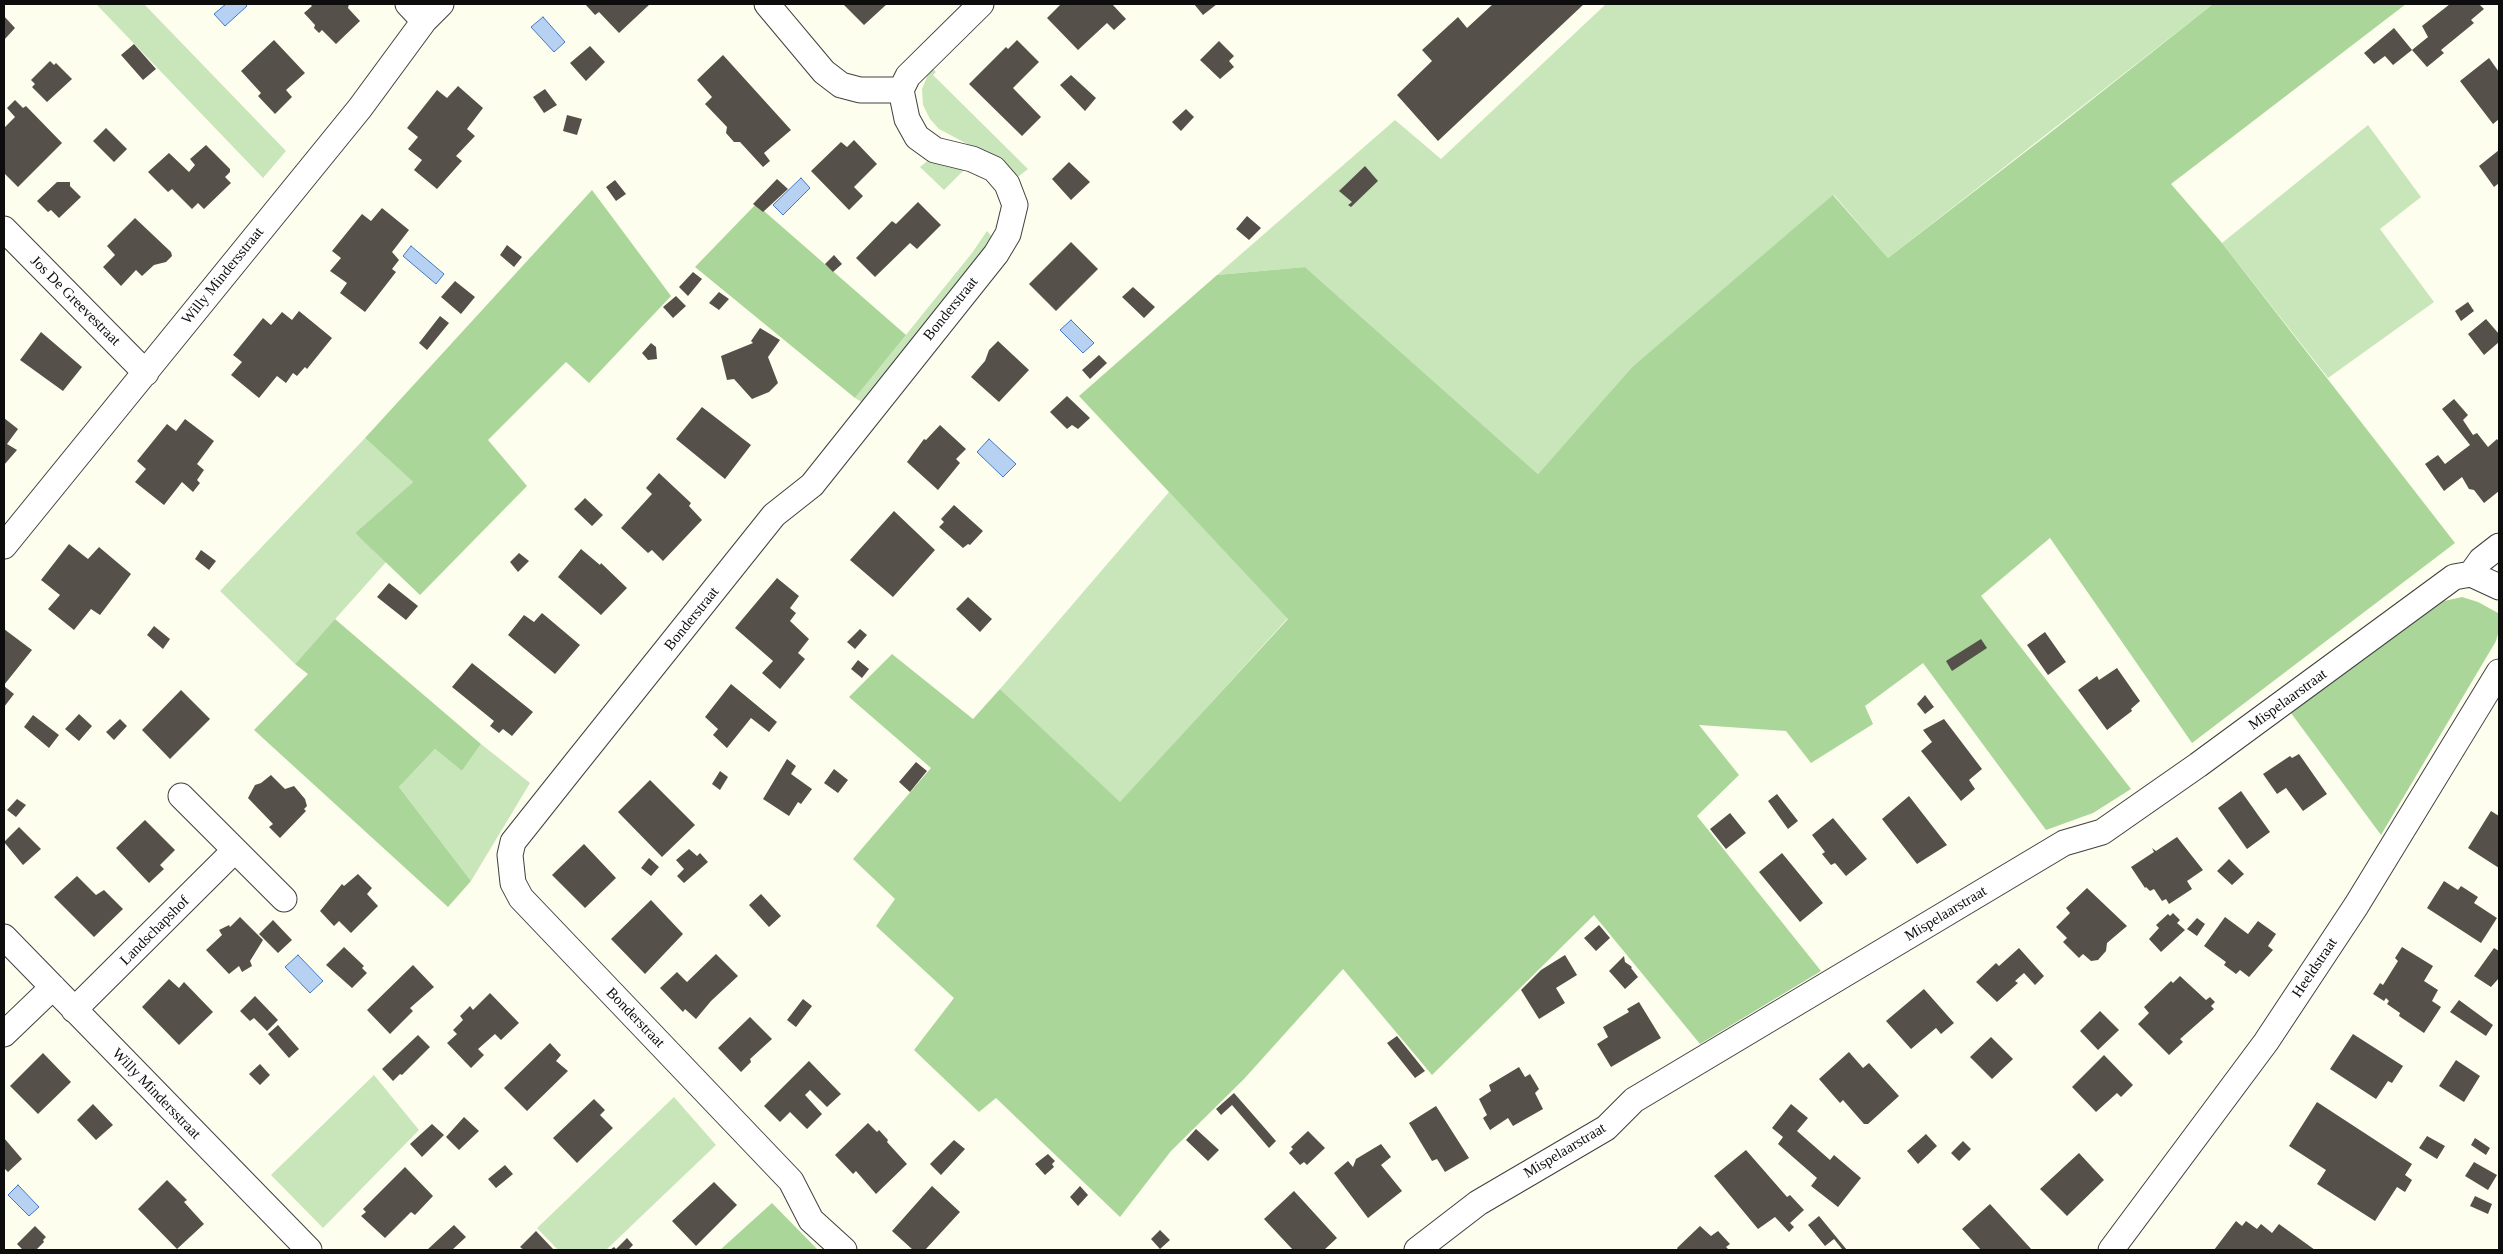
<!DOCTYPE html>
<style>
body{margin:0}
#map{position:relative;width:2503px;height:1254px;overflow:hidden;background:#fefeee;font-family:"Times New Roman",serif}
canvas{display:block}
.frame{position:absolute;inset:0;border:5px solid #0d0d0d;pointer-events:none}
</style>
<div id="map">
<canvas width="2503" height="1254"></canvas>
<div class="frame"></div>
</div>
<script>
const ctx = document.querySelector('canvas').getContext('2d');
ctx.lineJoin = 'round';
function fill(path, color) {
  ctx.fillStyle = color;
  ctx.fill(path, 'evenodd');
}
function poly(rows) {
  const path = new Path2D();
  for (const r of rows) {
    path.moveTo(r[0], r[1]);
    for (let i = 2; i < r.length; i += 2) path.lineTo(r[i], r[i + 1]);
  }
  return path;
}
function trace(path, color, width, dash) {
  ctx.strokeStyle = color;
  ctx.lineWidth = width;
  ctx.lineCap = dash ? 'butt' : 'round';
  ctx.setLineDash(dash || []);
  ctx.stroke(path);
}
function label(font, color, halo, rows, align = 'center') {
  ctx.font = font + ' "Times New Roman",serif';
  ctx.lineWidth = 5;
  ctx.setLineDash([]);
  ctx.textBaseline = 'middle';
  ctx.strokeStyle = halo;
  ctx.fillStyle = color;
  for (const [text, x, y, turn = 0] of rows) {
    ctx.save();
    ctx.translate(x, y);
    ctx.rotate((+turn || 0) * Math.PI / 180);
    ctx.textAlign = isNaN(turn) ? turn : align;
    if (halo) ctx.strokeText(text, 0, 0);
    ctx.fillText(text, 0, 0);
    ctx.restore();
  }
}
const green = poly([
 [96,4,144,4,286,151,263,178],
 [1606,4,2213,4,1888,258,1834,195,1632,367,1538,474,1305,267,1217,275,1395,120,1441,159],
 [931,67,936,72,933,75,1028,169,1014,180,1001,162,939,129,930,119,923,105,922,89],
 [2368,125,2421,197,2380,229,2434,302,2328,378,2222,243],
 [930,159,966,168,944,190,920,167],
 [987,231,995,240,865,404,855,398,972,253],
 [365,438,413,482,355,533,387,561,295,664,220,591],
 [1169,492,1288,618,1120,803,1000,689],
 [481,744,530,783,471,881,399,787,435,749,462,771],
 [374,1075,419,1130,323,1228,271,1175],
 [674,1097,716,1145,606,1250,558,1250,537,1228]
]);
const forest = poly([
 [2213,4,2406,4,2171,184,2222,243,2455,543,2192,743,2050,538,1981,596,2131,789,2093,813,2046,830,1923,663,1865,706,1873,724,1811,763,1786,731,1699,725,1739,775,1697,816,1821,971,1700,1044,1594,915,1432,1075,1343,969,1244,1079,1171,1151,1120,1217,996,1098,979,1112,914,1050,954,998,876,926,895,899,853,859,931,768,849,697,892,654,973,719,1000,689,1120,802,1288,619,1079,396,1217,275,1305,267,1538,474,1632,367,1833,195,1888,258,2046,136],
 [592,190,671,296,589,383,566,362,488,440,527,486,420,595,355,533,413,482,365,438],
 [756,204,906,335,855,398,695,267],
 [2462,597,2478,602,2498,613,2499,630,2496,641,2381,835,2291,713,2444,601],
 [335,619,481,744,462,771,435,749,399,787,471,881,448,907,254,730,308,674,295,664],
 [772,1203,818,1250,720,1250]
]);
const water = poly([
 [226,4,245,4,247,6,225,26,214,14,226,4],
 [543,17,565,42,554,52,531,27,543,17],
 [801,178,810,188,783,215,773,205,801,178],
 [411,246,444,274,436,284,403,256,411,246],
 [1071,320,1094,343,1083,353,1060,330,1071,320],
 [989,439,1016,464,1003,477,977,452,989,439],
 [298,955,323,981,310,993,285,967,298,955],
 [18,1185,39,1207,29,1216,8,1195,18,1185]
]);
const building = poly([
 [310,4,349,4,348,8,360,21,336,44,322,30,319,33,314,28,315,25,304,13,312,6],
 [585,4,650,4,619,33,599,12,595,15],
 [843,4,887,4,864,25],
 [1061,4,1112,4,1126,19,1114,30,1107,23,1078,50,1047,18],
 [1194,4,1217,4,1203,15],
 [1493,4,1584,4,1438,141,1397,95,1432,61,1422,50,1458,17,1467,28],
 [2450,4,2479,4,2484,9,2471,20,2474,23,2441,50,2444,53,2427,67,2412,50,2393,65,2385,56,2374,64,2364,53,2394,28,2412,50,2428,37,2422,26],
 [4,16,15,28,4,40],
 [274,40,305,73,286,90,292,97,275,114,258,96,261,93,241,71],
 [1017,40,1039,62,1013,88,1041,117,1022,136,969,84,1006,47,1008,49],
 [1219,41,1234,56,1229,61,1234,67,1220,79,1200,60],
 [134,44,156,69,143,80,121,55],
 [590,46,605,62,586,81,570,63],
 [723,55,791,130,764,153,770,161,763,167,740,142,734,142,726,133,727,127,705,104,712,97,697,80],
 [2489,58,2499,72,2499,119,2493,124,2460,81],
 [50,61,54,65,56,63,72,79,47,102,32,87,35,84,31,80],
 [1071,75,1096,98,1085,111,1060,85],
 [458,86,483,108,467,129,475,136,456,156,462,161,437,189,414,170,422,160,408,149,418,137,407,128,437,90,447,98],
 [545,89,557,105,544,113,533,97],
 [15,100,23,108,26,106,62,143,18,187,4,173,4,128,15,117,7,108],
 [1186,109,1194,117,1181,131,1172,122],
 [567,115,582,119,577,135,563,131],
 [106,128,127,149,114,162,93,141],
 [854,140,877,164,854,187,863,196,849,210,811,171,841,142,847,147],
 [206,145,230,169,230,172,225,177,231,183,204,209,198,203,192,209,172,189,168,192,148,172,169,153,189,172,195,165,190,159],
 [2499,150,2499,183,2494,187,2479,166],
 [1069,162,1090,182,1071,200,1052,179],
 [1365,166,1378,181,1351,207,1348,205,1352,202,1339,191],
 [777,179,788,189,763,212,753,204],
 [615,180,626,194,616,201,606,187],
 [57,182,70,182,70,186,81,197,59,218,51,210,48,212,37,201],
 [918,202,941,225,917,249,910,243,875,277,856,258,892,221,896,224],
 [382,208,409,230,392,252,399,260,392,269,396,272,365,312,340,293,347,283,330,271,341,258,332,251,362,214,371,221],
 [1247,216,1261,228,1249,240,1236,229],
 [135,218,171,252,172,256,166,262,154,265,142,276,136,270,121,286,103,267,115,255,107,246],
 [1071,242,1098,269,1056,311,1029,284],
 [507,245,522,257,514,267,500,255],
 [834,255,842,264,833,272,825,264],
 [693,272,702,279,688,296,679,287],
 [455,281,475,297,461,314,441,297],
 [1133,287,1155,307,1144,318,1122,297],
 [719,292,729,299,719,310,709,303],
 [676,296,686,306,673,318,663,307],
 [2468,302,2474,311,2461,321,2455,311],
 [299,311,332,338,307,369,305,367,297,376,293,373,286,383,277,376,259,398,231,375,242,362,233,355,263,318,271,325,282,312,292,320],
 [440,316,449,323,427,350,419,343],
 [2486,319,2499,334,2499,342,2484,355,2468,334],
 [760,328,780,340,768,357,778,383,769,392,752,399,734,379,727,380,721,356,753,343,751,341],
 [41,332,82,367,63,391,20,360],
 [998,341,1029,370,999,402,971,377,985,361,989,350],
 [651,343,656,347,657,359,648,360,642,353],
 [1099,355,1107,363,1090,379,1082,370],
 [1067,396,1090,418,1078,429,1072,425,1067,429,1050,412],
 [2454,399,2468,415,2463,420,2473,435,2477,433,2488,447,2497,439,2499,442,2499,491,2484,503,2474,490,2469,489,2462,477,2444,491,2425,464,2438,455,2445,464,2470,445,2442,409],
 [702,407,751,445,725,479,676,439],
 [4,418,18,429,7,444,17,450,4,465],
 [185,419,214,441,197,464,204,470,197,480,200,483,193,492,182,482,164,505,135,482,146,469,137,461,167,424,176,431],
 [940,425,966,449,956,459,960,463,938,490,907,462,924,439,926,440],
 [659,473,691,503,689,506,702,520,663,561,652,550,648,553,621,528,652,494,646,488],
 [585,498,603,515,592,526,574,509],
 [954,505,983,531,970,545,968,544,963,548,939,527,944,522,941,519],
 [894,511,935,550,893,597,850,560],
 [69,544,88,559,99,547,131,574,100,615,91,609,74,630,48,609,60,595,41,580],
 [581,549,600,565,601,563,627,588,601,615,558,577],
 [201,550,216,561,209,570,195,559],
 [519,553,529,561,518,572,510,562],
 [777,578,799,596,790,608,796,613,790,621,809,639,798,653,805,659,780,689,762,673,773,661,735,628],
 [389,583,418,606,406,620,377,597],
 [968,597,992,619,980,632,956,609],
 [542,613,580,645,555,674,508,635,524,615,534,622],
 [154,626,170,639,163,649,147,635],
 [4,629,32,650,4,685],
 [860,629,867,635,855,649,847,642],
 [2045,632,2066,662,2048,675,2027,645],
 [1981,639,1987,648,1952,671,1946,661],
 [858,660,869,669,862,678,851,669],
 [472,663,533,712,512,736,503,729,499,733,490,726,494,721,452,687],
 [2117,668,2140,701,2131,709,2132,711,2107,730,2078,690,2097,676,2099,680],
 [731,684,777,722,769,732,751,718,727,748,713,735,718,729,705,717],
 [4,686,14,694,4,707],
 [181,690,210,719,170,759,142,730],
 [1925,695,1934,707,1925,714,1917,704],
 [79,714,92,726,79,741,65,729],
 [33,715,59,735,49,748,24,727],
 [120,719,127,726,114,740,106,732],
 [1944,719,1982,769,1969,780,1975,789,1961,801,1921,751,1932,742,1923,730],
 [2299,754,2327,794,2303,811,2286,788,2277,794,2263,774,2290,756,2292,758],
 [787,759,796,766,791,774,812,789,801,804,798,802,789,816,763,799],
 [916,762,927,771,910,792,899,782],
 [834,769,848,780,838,793,824,783],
 [720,771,728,777,720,790,712,784],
 [271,775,285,789,294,786,305,799,307,806,304,809,306,811,280,838,269,827,273,824,248,798,255,785,261,783],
 [650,780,695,825,662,857,618,812],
 [2241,791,2270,832,2247,849,2218,808],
 [1777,794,1798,821,1788,829,1768,801],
 [1909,796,1947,845,1917,864,1882,819],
 [17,799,26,805,16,817,7,810],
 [2491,811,2499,816,2499,868,2468,848],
 [1730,813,1746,833,1726,849,1710,829],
 [1833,818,1867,859,1846,876,1835,863,1831,865,1822,854,1825,852,1812,835],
 [145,820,175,850,160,865,164,869,149,883,116,848],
 [19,827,41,849,23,865,4,842],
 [2177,837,2203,870,2187,881,2192,889,2169,904,2166,899,2162,901,2154,889,2150,891,2146,887,2145,888,2131,867,2154,852,2152,848,2156,851],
 [584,844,616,878,585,908,552,875],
 [689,849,697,856,700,853,708,862,684,883,677,876,684,869,676,860],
 [1782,853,1823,903,1800,922,1759,872],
 [649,858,659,867,651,876,641,868],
 [2229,859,2244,874,2232,885,2217,871],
 [358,874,372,888,367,894,378,906,351,933,339,921,334,926,320,911,342,884,344,886],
 [77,876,96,895,104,890,123,909,94,937,54,897],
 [2444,881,2458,890,2461,886,2478,897,2474,903,2497,918,2481,943,2427,908],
 [2087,888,2127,926,2107,943,2106,951,2098,960,2091,961,2083,954,2079,958,2063,942,2067,938,2056,927,2070,913,2066,908],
 [761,894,781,916,769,927,749,905],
 [651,900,683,934,645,974,611,939],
 [2173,913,2180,920,2177,923,2185,930,2161,952,2149,939,2159,928,2156,925,2168,914,2170,916],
 [240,917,263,940,250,961,252,966,242,972,239,966,229,974,206,950,222,935,219,930,229,925,230,927],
 [2225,917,2248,934,2258,921,2276,934,2268,946,2273,950,2249,977,2240,970,2236,974,2224,965,2226,962,2204,946],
 [2197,918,2205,924,2197,936,2187,929],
 [273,920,292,940,278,953,259,934],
 [1599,925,1610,938,1596,951,1584,938],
 [344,947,364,966,362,968,367,973,352,988,326,965],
 [2402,947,2433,966,2424,981,2438,990,2432,1001,2441,1007,2424,1033,2399,1016,2400,1013,2387,1004,2389,1001,2386,998,2384,1001,2373,994,2380,983,2383,985,2398,961,2395,958],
 [2019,948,2044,976,2035,985,2024,973,2015,981,2018,983,1997,1002,1976,982,1996,963,1999,966],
 [2494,948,2499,951,2499,978,2491,987,2474,976],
 [716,954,738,976,711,1001,696,1019,685,1009,683,1012,660,988,677,972,687,982],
 [1565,955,1577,975,1556,988,1565,1003,1539,1019,1521,990,1541,970],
 [1624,956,1625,962,1632,967,1631,968,1638,977,1625,989,1609,971],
 [413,965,434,987,410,1008,413,1011,390,1034,367,1010],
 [2180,976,2206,1000,2210,997,2215,1002,2211,1006,2214,1009,2180,1039,2183,1042,2169,1055,2138,1024,2149,1013,2144,1007,2171,981,2173,983],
 [169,979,179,988,184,982,213,1012,179,1045,142,1007],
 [1924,989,1954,1023,1941,1034,1936,1028,1911,1049,1886,1021],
 [490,993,519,1023,501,1040,495,1034,478,1049,484,1055,471,1068,447,1043,457,1034,453,1030,463,1020,460,1016,470,1006,473,1010],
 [255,996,278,1020,267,1031,254,1018,250,1021,240,1011],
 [803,999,812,1006,796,1027,787,1020],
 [2459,1000,2493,1025,2486,1036,2450,1012],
 [1639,1002,1661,1038,1611,1067,1597,1044,1608,1037,1603,1027,1629,1012,1627,1009],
 [2100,1011,2119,1030,2098,1050,2080,1031],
 [750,1017,772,1039,750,1059,751,1062,741,1072,718,1048],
 [278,1025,299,1049,289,1058,268,1034],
 [2353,1034,2403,1066,2392,1083,2388,1081,2376,1099,2330,1069],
 [418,1035,430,1047,402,1075,400,1074,393,1081,382,1069],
 [1397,1036,1425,1071,1415,1078,1387,1043],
 [1991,1037,2013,1059,1992,1079,1970,1057],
 [550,1043,561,1055,556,1061,568,1071,527,1111,504,1088],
 [1849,1052,1863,1068,1869,1063,1899,1096,1868,1124,1864,1124,1843,1100,1840,1103,1819,1079],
 [43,1053,71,1082,38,1114,10,1086],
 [2104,1055,2133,1085,2121,1097,2117,1093,2096,1112,2072,1087],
 [2456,1060,2480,1076,2464,1102,2439,1086],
 [809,1061,841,1094,827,1107,810,1090,805,1095,822,1114,807,1129,790,1112,780,1122,764,1106],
 [260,1064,270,1075,260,1085,249,1074],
 [1519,1067,1525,1077,1530,1074,1539,1089,1535,1093,1543,1109,1513,1126,1508,1118,1490,1130,1483,1118,1487,1115,1479,1099,1491,1091,1489,1085],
 [1234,1093,1276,1141,1269,1148,1232,1105,1221,1115,1216,1109],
 [594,1099,605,1110,600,1115,613,1128,577,1163,553,1138],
 [2317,1102,2412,1164,2405,1175,2412,1180,2405,1192,2397,1187,2375,1221,2317,1184,2326,1170,2289,1146],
 [93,1104,113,1125,96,1140,77,1120],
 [1791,1104,1808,1118,1797,1131,1830,1160,1834,1155,1861,1178,1838,1207,1811,1186,1817,1178,1778,1144,1783,1137,1772,1128],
 [1436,1106,1469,1158,1445,1172,1437,1159,1432,1161,1409,1123],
 [464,1117,479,1131,459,1150,446,1137],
 [868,1123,877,1132,879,1130,888,1140,887,1142,907,1164,876,1194,856,1171,853,1174,835,1155],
 [432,1124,444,1135,422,1157,410,1144],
 [1196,1129,1219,1150,1208,1161,1186,1140],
 [1308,1131,1325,1148,1307,1165,1304,1162,1300,1165,1289,1153,1293,1149,1291,1147],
 [1926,1134,1937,1146,1918,1164,1907,1151],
 [2427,1136,2445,1146,2437,1159,2419,1148],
 [4,1138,22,1159,8,1172,4,1168],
 [2475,1138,2490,1148,2486,1155,2471,1145],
 [954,1140,965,1149,941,1175,930,1164],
 [1963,1141,1971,1149,1959,1161,1951,1153],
 [1381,1144,1391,1157,1381,1165,1402,1191,1368,1218,1334,1173,1348,1161,1353,1167,1356,1159],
 [1746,1150,1787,1197,1790,1195,1804,1210,1790,1223,1794,1227,1789,1232,1775,1217,1758,1229,1714,1176],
 [2079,1153,2104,1180,2067,1216,2040,1189],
 [1048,1154,1055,1161,1052,1164,1054,1167,1045,1175,1035,1164],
 [2474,1162,2497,1175,2488,1190,2465,1176],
 [505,1165,513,1174,496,1188,488,1179],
 [405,1167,433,1196,415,1215,411,1212,385,1238,361,1216,366,1212,363,1209],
 [167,1180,187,1200,184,1202,204,1224,177,1249,138,1209],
 [714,1182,737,1205,696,1246,672,1221],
 [932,1186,960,1212,925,1250,913,1250,892,1231],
 [1080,1186,1088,1195,1078,1206,1070,1197],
 [1294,1191,1337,1238,1324,1250,1293,1250,1264,1219],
 [2475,1196,2492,1204,2488,1214,2470,1206],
 [1990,1204,2032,1250,1981,1250,1962,1229],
 [1819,1216,1847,1250,1840,1250,1842,1249,1834,1239,1825,1246,1808,1225],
 [2236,1221,2242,1226,2246,1221,2257,1229,2261,1224,2272,1233,2279,1224,2315,1250,2214,1250],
 [454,1225,466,1237,452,1250,427,1250],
 [35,1226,46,1237,43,1240,44,1242,36,1250,23,1250,17,1244],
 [1700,1226,1711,1236,1718,1231,1730,1244,1726,1247,1729,1250,1678,1250,1677,1248],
 [1160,1230,1170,1240,1160,1249,1151,1239],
 [536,1231,553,1249,552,1250,524,1250,520,1247],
 [627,1238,633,1245,628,1250,610,1250,614,1247,616,1249]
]);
const minor = poly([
 [408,4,424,21],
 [767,4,824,72,841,85,860,90,901,90],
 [4,229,146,373],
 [4,546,360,108,424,21,441,4],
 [2471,574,2481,560,2499,546],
 [181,796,284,899],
 [4,937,309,1250],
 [74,1010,234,851],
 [4,1034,53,987],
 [844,1250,811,1220,791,1181,521,898,513,883,510,855,513,842,567,774,774,515,812,485,996,254,1008,234,1015,205,1007,184,994,169,972,159,935,150,917,137,907,119,901,90,908,76,981,4],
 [1417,1250,1478,1203,1606,1128,1634,1100,2064,843,2102,832,2198,765,2454,577,2471,574,2499,587],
 [2111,1250,2266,1042,2356,906,2499,672]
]);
const streetNames = [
 ["Willy Mindersstraat",223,276,-51],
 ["Jos De Greevestraat",75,301,45],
 ["Bonderstraat",951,309,-51],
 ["Bonderstraat",692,619,-51],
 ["Mispelaarstraat",2288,700,-36],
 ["Mispelaarstraat",1946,914,-31],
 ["Landschapshof",155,931,-45],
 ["Heeldstraat",2315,968,-56],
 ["Bonderstraat",635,1018,46],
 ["Willy Mindersstraat",156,1094,46],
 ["Mispelaarstraat",1565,1151,-31]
];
fill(green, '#c9e6ba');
fill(forest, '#aad69a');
fill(water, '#b6d1f2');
trace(water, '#4278c4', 1);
fill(building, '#55504a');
trace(minor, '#404040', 27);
trace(minor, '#fff', 25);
label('15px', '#0d0d0d', '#fff', streetNames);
</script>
